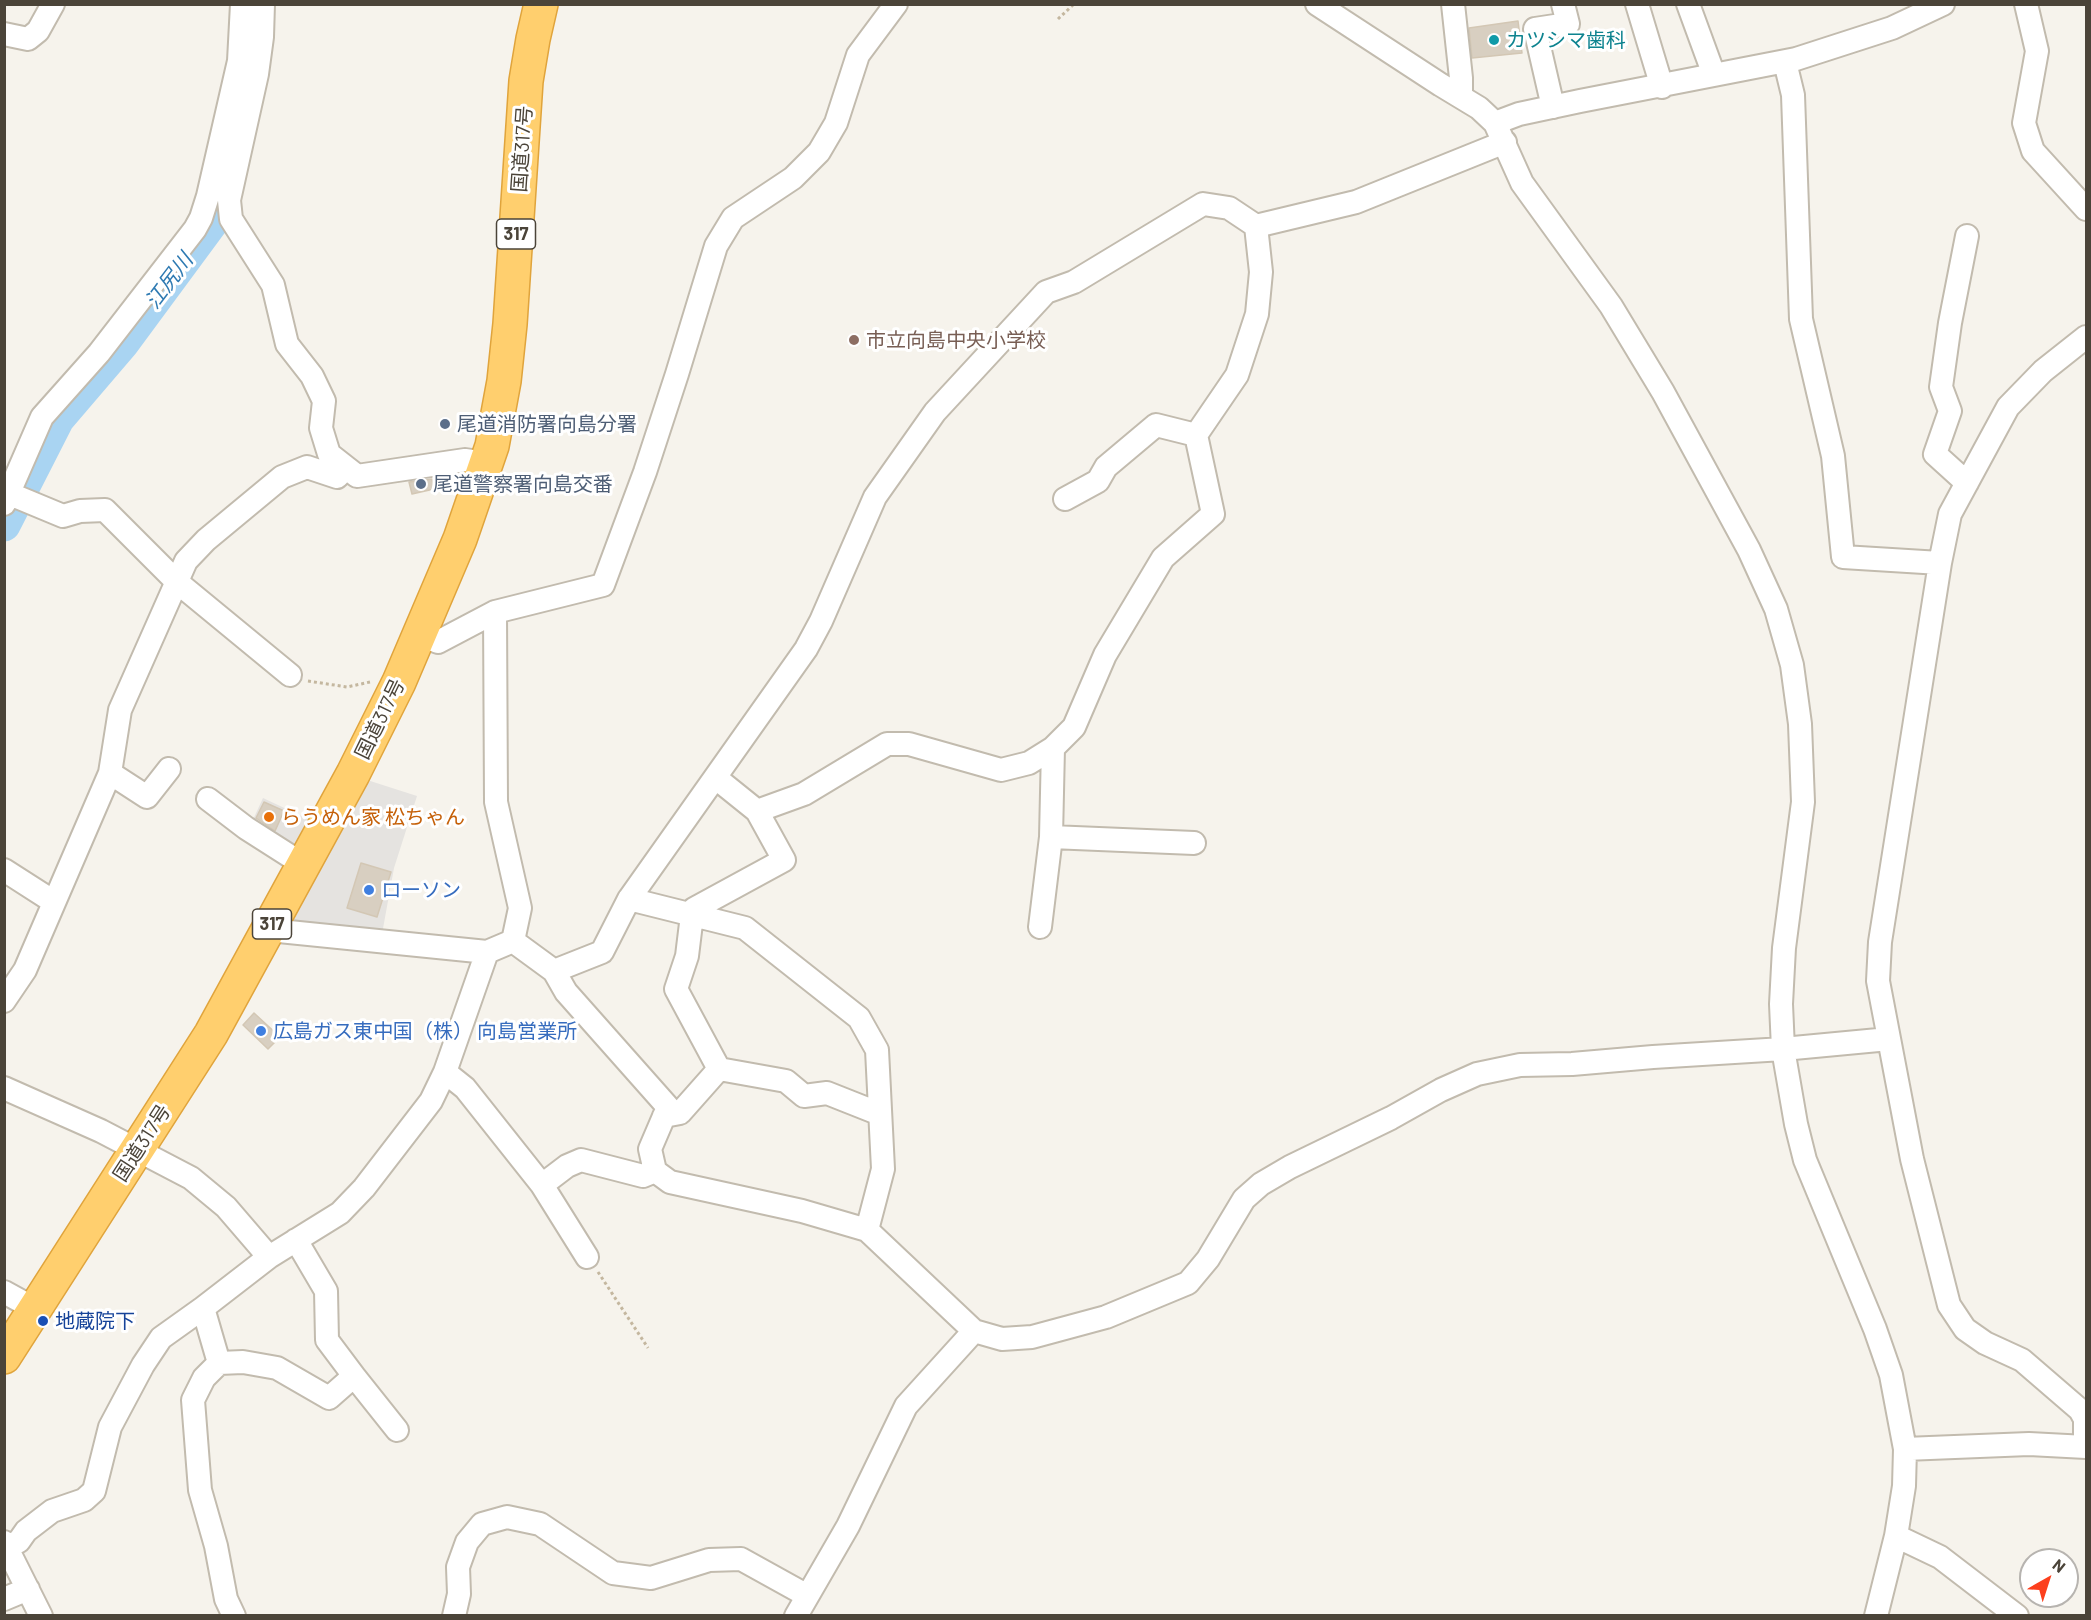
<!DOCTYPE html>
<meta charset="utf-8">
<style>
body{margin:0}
#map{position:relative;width:2091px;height:1620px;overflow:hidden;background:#f6f3ec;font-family:Barlow,sans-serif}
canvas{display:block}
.frame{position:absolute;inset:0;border:6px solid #4b4439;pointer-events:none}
.north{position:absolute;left:2019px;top:1548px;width:60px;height:60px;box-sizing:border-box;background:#fff;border:2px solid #b7b4b0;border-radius:50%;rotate:39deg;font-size:16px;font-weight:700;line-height:24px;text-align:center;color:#4b4439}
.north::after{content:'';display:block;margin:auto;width:21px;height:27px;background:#fc3f1d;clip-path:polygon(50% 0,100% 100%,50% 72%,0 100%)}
</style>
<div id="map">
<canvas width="2091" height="1620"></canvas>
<div class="frame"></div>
<div class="north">N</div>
</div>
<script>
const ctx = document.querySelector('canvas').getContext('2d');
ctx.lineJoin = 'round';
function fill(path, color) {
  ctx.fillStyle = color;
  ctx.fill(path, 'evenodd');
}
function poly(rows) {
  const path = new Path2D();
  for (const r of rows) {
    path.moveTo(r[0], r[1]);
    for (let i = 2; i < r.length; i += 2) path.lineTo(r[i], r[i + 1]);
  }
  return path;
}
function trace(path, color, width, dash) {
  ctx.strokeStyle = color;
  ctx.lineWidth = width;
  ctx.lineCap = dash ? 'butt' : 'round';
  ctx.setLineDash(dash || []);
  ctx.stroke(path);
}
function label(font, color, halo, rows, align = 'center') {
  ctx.font = font + ' Barlow,"Noto Sans JP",sans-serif';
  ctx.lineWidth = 6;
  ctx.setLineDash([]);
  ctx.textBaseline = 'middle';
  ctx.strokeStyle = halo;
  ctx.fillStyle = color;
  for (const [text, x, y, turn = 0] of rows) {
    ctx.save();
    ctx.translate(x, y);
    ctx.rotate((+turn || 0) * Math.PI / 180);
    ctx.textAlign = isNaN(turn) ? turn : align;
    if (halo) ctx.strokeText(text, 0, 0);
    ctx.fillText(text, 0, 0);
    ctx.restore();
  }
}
const parking = poly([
 [364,779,417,796,394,868,382,934,290,925],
 [361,863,390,872,377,917,348,908],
 [263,798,310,820,298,845,251,824],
 [264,802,284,811,274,832,254,823]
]);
const river = poly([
 [4,525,58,419,123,343,216,217,228,164]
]);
const building = poly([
 [1518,21,1522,53,1472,58,1469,28,1518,21],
 [432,479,434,489,412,494,409,482,432,479],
 [264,802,284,811,275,831,256,818,264,802],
 [361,863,391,872,377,917,347,908,361,863],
 [254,1013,280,1037,268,1049,243,1025,254,1013]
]);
const path = poly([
 [1058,19,1074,4],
 [308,681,347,687,370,682],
 [598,1272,648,1348]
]);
const minor = poly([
 [263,4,262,37,257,74,229,200,231,219,273,285,287,344,312,376,324,401,321,428,329,454,357,476,465,460,486,463],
 [1317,4,1441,85,1479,108,1495,123,1519,114,1580,101,1796,59,1892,28,1943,4],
 [1453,4,1461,78,1461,96],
 [1637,4,1662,87],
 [1688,4,1714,75],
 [2026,4,2037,51,2024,123,2033,151,2086,209],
 [4,34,28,39,38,31,53,4],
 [1785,62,1793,95,1801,319,1833,456,1843,557,1940,563],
 [1553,107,1535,29,1568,24,1563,4],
 [1495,123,1522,183,1611,306,1663,392,1749,550,1776,609,1792,665,1800,724,1803,802,1784,948,1781,1004,1783,1049,1796,1124,1805,1160,1875,1329,1891,1375,1905,1449,1904,1486,1896,1536,1876,1616],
 [1967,483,1935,454,1950,411,1941,387,1950,323,1967,236],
 [10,494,63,516,80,511,105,510,177,582,290,675],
 [1065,499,1098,481,1106,467,1156,425,1196,435],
 [4,504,42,417,99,353,195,229,201,218,208,196,239,61,242,4],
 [420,635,438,642,495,612,603,585,645,472,677,374,716,246,733,218,793,178,819,152,836,123,858,55,896,4],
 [1053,748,1051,837,1194,843],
 [110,773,147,797,169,769],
 [208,799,246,828,304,865],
 [757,811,804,794,887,744,909,744,1001,770,1029,763,1053,748,1074,727,1105,655,1163,558,1213,514,1196,435,1237,375,1257,314,1261,272,1256,226],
 [4,870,54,902],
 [629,899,745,928,859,1018,877,1050,883,1169,867,1230],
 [1040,927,1051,837],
 [269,930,487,952,513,941,520,908,496,802,495,612],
 [513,941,554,971,566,992,668,1107,650,1149,655,1171,670,1182,802,1211,867,1230,974,1331,1002,1339,1032,1337,1106,1317,1188,1283,1208,1259,1244,1199,1261,1184,1290,1167,1391,1118,1441,1090,1477,1074,1520,1065,1572,1064,1653,1057,1783,1049,1889,1039],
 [554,971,602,952,629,899,806,649,821,621,875,497,935,412,1046,292,1074,282,1203,204,1229,208,1256,226,1356,202,1505,142],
 [4,1001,25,970,110,773,120,710,186,561,206,540,282,477,307,467,337,477,346,468],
 [719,1069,786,1081,804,1096,827,1093,880,1114],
 [445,1072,465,1088,542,1185,587,1257],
 [4,1088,101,1131,191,1178,226,1207,269,1257],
 [664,1116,680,1113,719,1069,676,989,687,956,692,915,694,909,784,860,757,811,716,778],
 [542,1185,567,1166,581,1160,643,1176,655,1171],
 [4,1292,35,1309],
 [219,1363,203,1308,269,1257,340,1213,364,1188,431,1101,445,1072,487,952],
 [354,1376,397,1430],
 [2085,1446,2085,1419,2080,1410,2022,1360,1985,1343,1965,1329,1949,1305,1912,1159,1878,981,1880,942,1940,563,1950,514,2008,407,2043,371,2086,337],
 [1905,1449,2029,1444,2086,1447],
 [1896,1536,1940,1557,2017,1616],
 [4,1542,41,1616],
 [8,1547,19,1541,26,1531,52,1511,84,1500,94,1491,110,1427,143,1365,161,1338,203,1308],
 [4,1599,28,1589],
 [234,1616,226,1599,216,1546,200,1490,193,1400,204,1378,219,1363,243,1362,277,1368,329,1398,354,1376,327,1340,326,1291,296,1240],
 [454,1616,459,1594,458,1567,467,1542,482,1524,507,1517,540,1524,613,1573,651,1578,709,1560,741,1559,806,1595],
 [796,1616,848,1526,906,1406,974,1331]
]);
const highway = poly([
 [4,1357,211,1034,353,774,399,682,460,539,492,446,504,381,510,324,526,81,533,39,541,4]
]);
const markers = [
 [1494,40,6,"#0f9aa8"],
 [854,340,6,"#8d6e63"],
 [445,424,6,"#5c6f8a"],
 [421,484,6,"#5c6f8a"],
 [269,817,6,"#e8710a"],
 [369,890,6,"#3f7fe0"],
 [261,1031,6,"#3f7fe0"],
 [43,1321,6,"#1a4fb4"]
];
const shields = [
 [516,234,39],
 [272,924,39]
];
const shieldNames = [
 ["317",516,234],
 ["317",272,924]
];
const cultureNames = [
 ["カツシマ歯科",1506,40]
];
const streetNames = [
 ["国道317号",522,149,-86],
 ["国道317号",380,719,-64],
 ["国道317号",142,1143,-57]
];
const educationNames = [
 ["市立向島中央小学校",866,340]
];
const serviceNames = [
 ["尾道消防署向島分署",457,424],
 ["尾道警察署向島交番",433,484]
];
const foodNames = [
 ["らうめん家 松ちゃん",281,817]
];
const shopNames = [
 ["ローソン",381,890],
 ["広島ガス東中国（株） 向島営業所",273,1031]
];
const transitNames = [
 ["地蔵院下",55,1321]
];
const waterNames = [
 ["江尻川",169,281,-53]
];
fill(parking, '#e5e3e0');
trace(river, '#a9d4f2', 33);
fill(building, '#d8cfc1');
trace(building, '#d3c7b4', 1.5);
trace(minor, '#c2bbae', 26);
trace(highway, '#e0a43c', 36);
trace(path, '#c4b79f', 3, [3, 3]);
trace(minor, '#fff', 22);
trace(highway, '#ffcf6e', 33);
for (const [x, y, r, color] of markers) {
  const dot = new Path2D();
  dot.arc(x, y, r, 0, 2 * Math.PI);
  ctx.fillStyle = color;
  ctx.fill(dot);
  trace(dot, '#fff', 2);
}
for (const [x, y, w] of shields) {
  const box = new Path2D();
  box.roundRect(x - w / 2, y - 15, w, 30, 4.5);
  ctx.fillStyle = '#fff';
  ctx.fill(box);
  trace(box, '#4b4439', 1.5);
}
label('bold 18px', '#4b4439', null, shieldNames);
label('20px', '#0d838f', '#fff', cultureNames, 'left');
label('20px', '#4b4439', '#fff', streetNames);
label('20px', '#785e54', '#fff', educationNames, 'left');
label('20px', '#4e5e75', '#fff', serviceNames, 'left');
label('20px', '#c56008', '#fff', foodNames, 'left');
label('20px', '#366cbe', '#fff', shopNames, 'left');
label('20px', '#164399', '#fff', transitNames, 'left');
label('italic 21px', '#2e7ab2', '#fff', waterNames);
</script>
